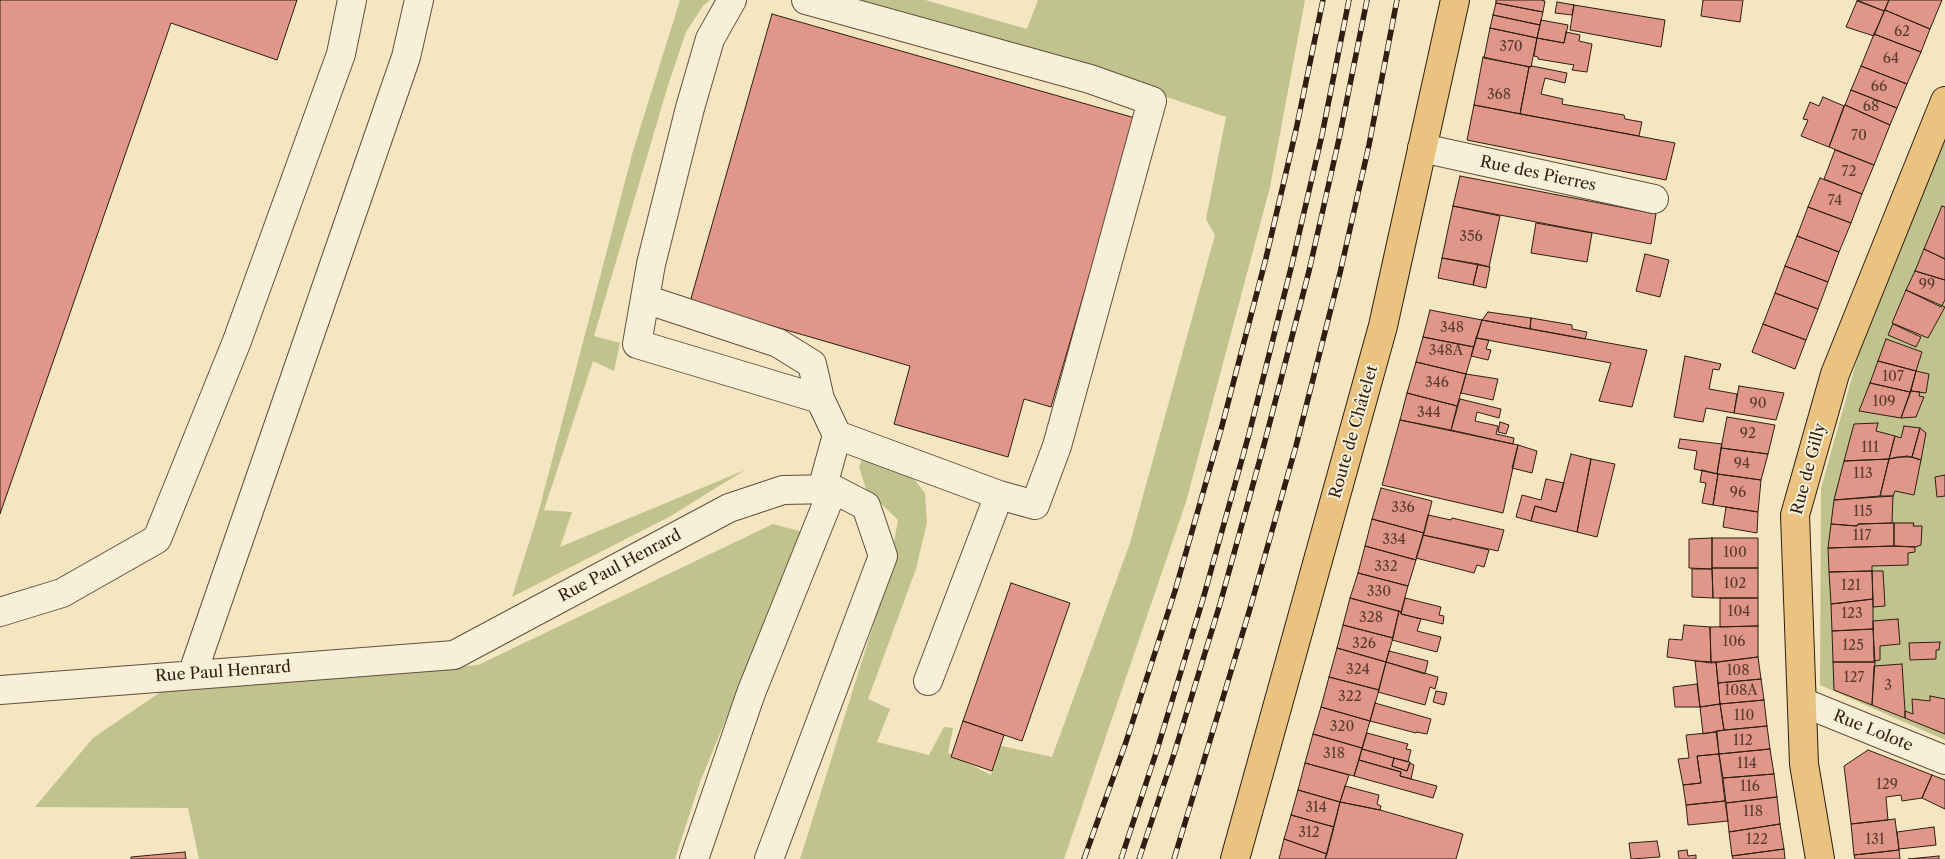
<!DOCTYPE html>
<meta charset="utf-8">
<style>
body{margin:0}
canvas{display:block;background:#f3e6c1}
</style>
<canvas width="1945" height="859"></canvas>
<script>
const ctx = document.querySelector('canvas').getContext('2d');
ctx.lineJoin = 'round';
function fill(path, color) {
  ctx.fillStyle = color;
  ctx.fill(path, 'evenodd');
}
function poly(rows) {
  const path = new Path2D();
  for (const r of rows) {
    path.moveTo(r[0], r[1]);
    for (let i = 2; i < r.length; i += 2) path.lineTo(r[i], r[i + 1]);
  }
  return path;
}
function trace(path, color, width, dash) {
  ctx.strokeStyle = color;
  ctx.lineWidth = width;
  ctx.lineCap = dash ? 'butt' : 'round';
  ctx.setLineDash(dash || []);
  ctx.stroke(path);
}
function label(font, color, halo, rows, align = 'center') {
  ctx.font = font + ' "Libre Caslon Text",serif';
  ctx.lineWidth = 4;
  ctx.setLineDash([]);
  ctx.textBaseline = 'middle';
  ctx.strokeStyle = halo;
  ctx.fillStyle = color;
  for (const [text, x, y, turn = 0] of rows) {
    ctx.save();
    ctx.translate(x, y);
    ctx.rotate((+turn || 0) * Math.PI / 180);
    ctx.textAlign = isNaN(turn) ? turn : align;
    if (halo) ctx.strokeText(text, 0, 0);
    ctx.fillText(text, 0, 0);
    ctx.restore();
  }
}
const green = poly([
 [680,0,710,0,703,6,686,32,669,82,594,336,620,343,614,371,593,361,544,510,572,512,560,547,745,470,669,517,512,597,538,514,633,151],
 [841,0,925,0,1027,29,1038,0,1305,0,1270,187,1186,502,1064,859,800,859,887,581,898,520,866,489,859,467,863,457,910,474,925,493,927,522,916,569,868,699,890,709,877,742,929,755,944,727,953,728,948,753,991,775,997,745,1052,757,1130,543,1215,235,1206,219,1226,117,1146,90],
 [1945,141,1945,740,1820,685,1821,488,1861,345],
 [773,524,803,532,700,782,675,859,199,859,188,808,35,807,93,738,165,689,478,665]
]);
const building = poly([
 [0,0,297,0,277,60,171,23,0,514,0,0],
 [1496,0,1541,0,1545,1,1543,12,1496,3,1496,0],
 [1703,0,1743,0,1740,22,1701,16,1703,0],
 [1857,0,1889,0,1884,11,1857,0],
 [1889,0,1942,0,1930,29,1885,10,1889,0],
 [1857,1,1884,11,1874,36,1846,27,1857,1],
 [1557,2,1574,5,1572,15,1555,13,1557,2],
 [1496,3,1543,12,1540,25,1493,15,1496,3],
 [1574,5,1665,20,1661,47,1570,30,1574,5],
 [1885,10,1930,29,1921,52,1874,34,1885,10],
 [772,14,1135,118,1051,407,1024,399,1008,457,894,424,910,366,690,302,772,14],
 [1493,15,1540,25,1537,38,1490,28,1493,15],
 [1541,20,1568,25,1564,43,1537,38,1541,20],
 [1490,28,1537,38,1531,67,1484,58,1490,28],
 [1566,32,1580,35,1579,41,1592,44,1587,72,1572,70,1574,65,1538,59,1538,57,1534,56,1537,38,1564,43,1566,32],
 [1874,34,1921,52,1907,84,1861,66,1874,34],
 [1483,57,1529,67,1520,114,1474,105,1483,57],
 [1532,66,1567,73,1565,83,1545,78,1541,94,1563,99,1562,104,1618,114,1624,115,1625,119,1642,122,1639,136,1520,114,1529,67,1532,66],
 [1861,66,1907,84,1897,108,1851,90,1861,66],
 [1851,90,1897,108,1890,125,1845,105,1851,90],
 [1823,97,1844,106,1829,147,1801,136,1808,120,1803,119,1810,102,1819,106,1823,97],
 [1474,105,1675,143,1666,180,1467,140,1474,105],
 [1845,105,1890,125,1874,165,1829,147,1845,105],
 [1835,150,1874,165,1862,194,1824,179,1835,150],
 [1460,176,1656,214,1651,244,1453,206,1460,176],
 [1820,178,1862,194,1851,223,1808,207,1820,178],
 [1453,206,1500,216,1489,267,1442,258,1453,206],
 [1942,206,1945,207,1945,259,1924,249,1942,206],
 [1808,207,1851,223,1839,252,1797,236,1808,207],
 [1536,223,1592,233,1587,262,1531,253,1536,223],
 [1797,236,1839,252,1828,282,1785,266,1797,236],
 [1924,249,1945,259,1945,280,1915,271,1924,249],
 [1645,254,1669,260,1660,297,1636,291,1645,254],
 [1442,258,1478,264,1473,285,1438,278,1442,258],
 [1478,264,1490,267,1486,288,1473,285,1478,264],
 [1785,266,1828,282,1818,309,1775,293,1785,266],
 [1915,271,1945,280,1945,300,1941,307,1906,290,1915,271],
 [1906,290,1945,307,1928,338,1892,323,1906,290],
 [1775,293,1818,309,1806,340,1763,324,1775,293],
 [1430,310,1482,320,1474,347,1423,337,1430,310],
 [1488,312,1531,318,1530,329,1482,320,1488,312],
 [1531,318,1572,325,1572,329,1587,332,1585,339,1530,329,1531,318],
 [1482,320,1647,350,1632,407,1599,401,1611,363,1476,338,1482,320],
 [1763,324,1806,340,1795,369,1752,352,1763,324],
 [1893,324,1921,337,1916,347,1888,335,1893,324],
 [1423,337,1474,347,1466,374,1416,362,1423,337],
 [1476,338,1489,340,1486,349,1491,350,1488,360,1471,356,1476,338],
 [1886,339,1922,352,1916,371,1878,361,1886,339],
 [1685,356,1721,364,1719,370,1713,369,1709,389,1737,394,1734,413,1706,408,1703,422,1674,417,1685,356],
 [1878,361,1916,371,1910,392,1870,383,1878,361],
 [1416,362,1466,374,1457,406,1407,393,1416,362],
 [1916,371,1929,374,1926,393,1911,391,1916,371],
 [1466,374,1498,379,1493,400,1461,393,1466,374],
 [1870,383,1910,392,1901,418,1859,411,1870,383],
 [1739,386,1784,393,1776,420,1734,413,1739,386],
 [1911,391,1920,392,1919,396,1924,397,1916,417,1901,418,1911,391],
 [1407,393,1457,406,1451,430,1400,420,1407,393],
 [1460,399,1501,409,1499,418,1477,412,1475,421,1498,426,1496,434,1514,438,1513,444,1451,430,1460,399],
 [1727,417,1775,425,1768,454,1721,448,1727,417],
 [1400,420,1518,445,1503,513,1382,485,1400,420],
 [1500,422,1509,425,1506,434,1498,432,1500,422],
 [1878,423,1876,431,1895,436,1889,459,1844,461,1854,424,1878,423],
 [1904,426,1920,428,1912,457,1897,457,1889,459,1895,436,1901,438,1904,426],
 [1920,428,1926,433,1921,460,1912,457,1920,428],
 [1680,439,1722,444,1717,474,1694,469,1697,451,1678,448,1680,439],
 [1518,445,1537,451,1532,473,1512,468,1518,445],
 [1721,448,1768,454,1761,480,1717,474,1721,448],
 [1571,454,1591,459,1577,532,1531,521,1535,506,1556,512,1571,454],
 [1907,456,1921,460,1914,495,1895,491,1893,496,1880,496,1889,459,1907,456],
 [1591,459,1615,464,1597,537,1577,532,1591,459],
 [1889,459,1880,496,1834,500,1844,461,1889,459],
 [1702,470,1718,474,1713,505,1702,503,1706,483,1700,482,1702,470],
 [1718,474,1761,480,1758,512,1713,505,1718,474],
 [1945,475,1945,496,1937,497,1935,477,1945,475],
 [1546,479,1564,483,1556,512,1535,506,1531,521,1516,517,1522,495,1541,500,1546,479],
 [1381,488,1432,501,1424,533,1372,519,1381,488],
 [1893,496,1892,523,1858,524,1857,526,1831,524,1834,500,1893,496],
 [1726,507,1758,512,1757,533,1723,527,1726,507],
 [1428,515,1451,520,1452,518,1504,530,1498,551,1423,535,1428,515],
 [1372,519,1424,533,1416,560,1365,546,1372,519],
 [1894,523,1894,546,1828,548,1831,524,1857,526,1858,524,1894,523],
 [1894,523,1914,523,1913,526,1922,526,1921,545,1915,547,1894,546,1894,523],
 [1423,535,1489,550,1484,567,1477,565,1474,573,1416,558,1423,535],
 [1712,538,1758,538,1758,568,1712,568,1712,538],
 [1712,538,1712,569,1689,568,1689,539,1712,538],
 [1365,546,1416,560,1408,586,1358,573,1365,546],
 [1894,546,1915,547,1915,552,1908,553,1908,565,1872,566,1872,571,1829,572,1828,548,1894,546],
 [1712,568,1758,568,1758,598,1713,598,1712,568],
 [1692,569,1712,569,1713,598,1692,597,1692,569],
 [1872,571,1873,599,1831,604,1829,572,1872,571],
 [1872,571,1883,571,1885,606,1873,607,1872,571],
 [1358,573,1408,586,1401,612,1350,598,1358,573],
 [1011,583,1070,603,1022,741,963,721,1011,583],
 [1350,598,1399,611,1393,638,1343,625,1350,598],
 [1405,598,1441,607,1439,615,1444,616,1443,624,1401,614,1405,598],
 [1720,598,1758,598,1758,626,1720,627,1720,598],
 [1873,599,1873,629,1832,631,1831,604,1873,599],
 [1399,611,1401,612,1401,614,1421,619,1417,631,1441,637,1437,652,1392,640,1399,611],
 [1898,619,1900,644,1880,646,1880,660,1874,661,1873,621,1898,619],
 [1343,625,1393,638,1386,662,1337,648,1343,625],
 [1684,625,1710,627,1711,663,1667,657,1669,639,1682,640,1684,625],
 [1758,626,1758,657,1711,663,1710,627,1758,626],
 [1873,629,1875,662,1833,662,1832,631,1873,629],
 [1940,642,1939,650,1936,650,1936,659,1910,660,1909,643,1940,642],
 [1337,648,1386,662,1379,690,1329,677,1337,648],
 [1389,651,1428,661,1425,674,1386,662,1389,651],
 [1758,657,1761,679,1718,683,1716,662,1758,657],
 [1695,661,1716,662,1720,704,1700,707,1695,661],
 [1386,662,1438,677,1435,689,1430,687,1425,705,1378,692,1386,662],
 [1833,662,1875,662,1872,705,1834,690,1833,662],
 [1902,664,1905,711,1905,718,1872,705,1874,666,1902,664],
 [1329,677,1379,690,1370,721,1321,707,1329,677],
 [1761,679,1764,700,1720,704,1718,683,1761,679],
 [1697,684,1700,707,1675,707,1673,687,1697,684],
 [1436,691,1447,693,1444,705,1433,702,1436,691],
 [1930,696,1945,699,1945,734,1905,718,1905,711,1913,714,1912,699,1930,701,1930,696],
 [1764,700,1767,726,1724,730,1720,704,1764,700],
 [1375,703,1431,719,1427,734,1416,732,1416,733,1370,721,1375,703],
 [1720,704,1724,730,1703,734,1700,707,1720,704],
 [1321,707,1370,721,1362,748,1313,734,1321,707],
 [963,721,1004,735,992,771,951,757,963,721],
 [1767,726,1770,749,1719,754,1716,731,1767,726],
 [1717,732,1719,754,1697,756,1701,783,1683,785,1678,759,1689,758,1686,735,1717,732],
 [1367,733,1408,744,1406,749,1411,750,1408,762,1362,749,1367,733],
 [1313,734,1362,748,1354,776,1305,763,1313,734],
 [1362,749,1394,758,1392,766,1407,771,1410,763,1414,765,1411,779,1400,776,1401,772,1359,760,1362,749],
 [1770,749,1774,774,1723,778,1719,754,1770,749],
 [1868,750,1932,775,1922,798,1902,801,1901,795,1886,797,1888,820,1851,824,1844,766,1868,750],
 [1719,754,1725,801,1686,805,1683,785,1701,783,1697,756,1719,754],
 [1394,758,1410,762,1407,771,1392,766,1394,758],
 [1359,760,1401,772,1400,776,1437,786,1433,798,1354,776,1359,760],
 [1305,763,1349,775,1340,802,1298,790,1305,763],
 [1774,774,1777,797,1726,803,1723,778,1774,774],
 [1932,775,1945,780,1945,809,1922,798,1932,775],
 [1345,786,1379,795,1377,804,1381,806,1380,810,1340,802,1345,786],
 [1298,790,1340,802,1334,827,1291,815,1298,790],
 [1777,797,1780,824,1729,832,1726,803,1777,797],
 [1725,801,1728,821,1688,825,1686,805,1725,801],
 [1340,802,1380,810,1463,834,1456,859,1325,859,1340,802],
 [1291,815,1334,827,1327,854,1284,839,1291,815],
 [1895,819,1899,850,1854,855,1851,824,1895,819],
 [1780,824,1784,849,1732,856,1729,832,1780,824],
 [1934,827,1936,845,1899,849,1897,832,1934,827],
 [1284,839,1327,854,1325,859,1279,859,1284,839],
 [1657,841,1660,857,1631,859,1629,843,1657,841],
 [1784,849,1785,859,1733,859,1732,856,1784,849],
 [1687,850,1688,856,1696,855,1696,859,1679,859,1678,851,1687,850],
 [1899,850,1900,859,1855,859,1854,855,1899,850],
 [185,852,186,859,131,859,131,857,185,852],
 [1939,856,1939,859,1908,859,1939,856]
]);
const minor = poly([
 [732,0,710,39,690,108,651,264,637,344,820,399,837,435],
 [806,0,1090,79,1152,101,1057,446,1035,505,999,495],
 [1422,148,1654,199],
 [645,299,778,343,812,364,820,399],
 [822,489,837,435,999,495,928,681],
 [0,612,62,593,157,539,237,341,341,54,352,0],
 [192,675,406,57,419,0],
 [0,690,454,655,729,508,783,490,833,489,866,506,883,556,769,859],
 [1802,702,1945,760],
 [694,859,751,693,833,489]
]);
const major = poly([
 [1235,859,1383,326,1455,0],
 [1820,859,1804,764,1795,515,1835,374,1945,101]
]);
const rail = poly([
 [1084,859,1126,742,1175,591,1222,426,1266,258,1296,130,1323,0],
 [1121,859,1157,750,1203,599,1249,434,1292,264,1322,135,1349,0],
 [1139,859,1174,754,1220,604,1265,441,1309,271,1339,139,1367,0],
 [1174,859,1249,612,1296,446,1340,273,1369,145,1397,0]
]);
const numberNames = [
 ["62",1902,32],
 ["370",1511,47],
 ["64",1891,59],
 ["66",1879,87],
 ["368",1499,95],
 ["68",1871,107],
 ["70",1859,136],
 ["72",1849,172],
 ["74",1835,201],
 ["356",1471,237],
 ["99",1927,285],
 ["348",1452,328],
 ["348A",1446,351],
 ["107",1893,377],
 ["346",1437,383],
 ["109",1884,402],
 ["90",1758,404],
 ["344",1429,413],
 ["92",1748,434],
 ["111",1870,448],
 ["94",1742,464],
 ["113",1863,474],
 ["96",1738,493],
 ["336",1403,508],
 ["115",1863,512],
 ["117",1862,536],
 ["334",1394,540],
 ["100",1735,553],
 ["332",1386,567],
 ["102",1735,584],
 ["121",1851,586],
 ["330",1379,592],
 ["104",1739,612],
 ["123",1852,614],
 ["328",1371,618],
 ["106",1734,642],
 ["326",1364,644],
 ["125",1853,646],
 ["324",1358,670],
 ["108",1738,671],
 ["127",1854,678],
 ["3",1888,686],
 ["108A",1741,691],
 ["322",1350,697],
 ["110",1744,716],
 ["320",1342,727],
 ["112",1743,741],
 ["318",1334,754],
 ["114",1747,764],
 ["129",1887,785],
 ["116",1750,787],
 ["314",1316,808],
 ["118",1753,812],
 ["312",1309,833],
 ["122",1757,840],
 ["131",1875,840]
];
const streetNames = [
 ["Rue des Pierres",1538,174,12],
 ["Route de Châtelet",1354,432,-74],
 ["Rue de Gilly",1809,469,-75],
 ["Rue Paul Henrard",620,566,-28],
 ["Rue Paul Henrard",223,672,-4],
 ["Rue Lolote",1873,731,22]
];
fill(green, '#c1c38e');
fill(building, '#e0978a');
trace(building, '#2f1e11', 1);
trace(minor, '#60503d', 30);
trace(major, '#2f1e11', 30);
trace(minor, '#f7efd7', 28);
trace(major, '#eac380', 28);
trace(rail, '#2f1e11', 5.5);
trace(rail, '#f7efd7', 4, [11]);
label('14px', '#5b3c2f', null, numberNames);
label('16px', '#2f1e11', '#f7efd7', streetNames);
</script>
